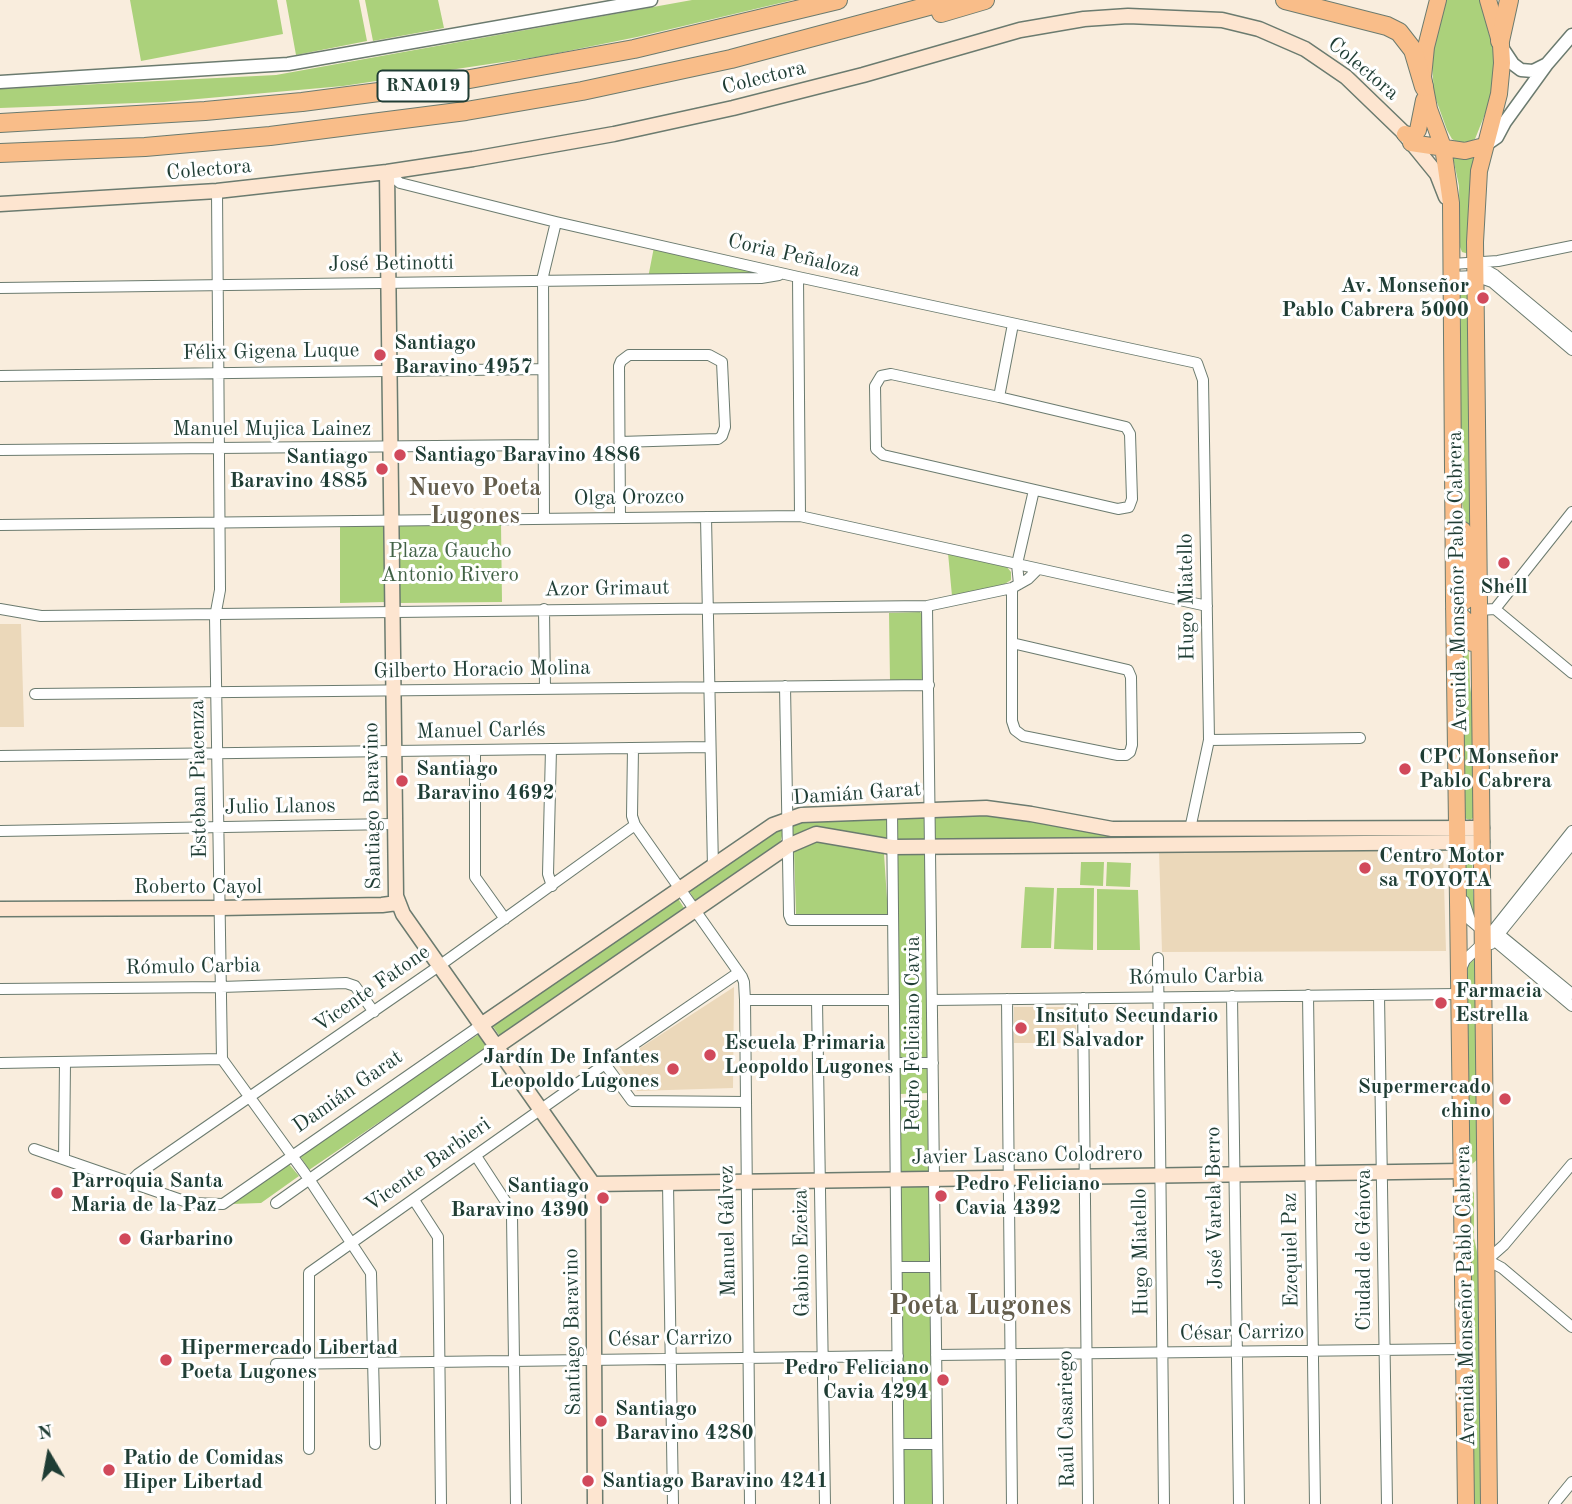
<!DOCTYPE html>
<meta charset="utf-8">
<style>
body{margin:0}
#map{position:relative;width:1572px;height:1504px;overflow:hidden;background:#f9eddd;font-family:"Old Standard TT",serif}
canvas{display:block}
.north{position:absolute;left:14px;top:1420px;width:70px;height:70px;-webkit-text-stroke:5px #fff;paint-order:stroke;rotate:350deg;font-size:19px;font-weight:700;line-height:28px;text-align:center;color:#1f3d34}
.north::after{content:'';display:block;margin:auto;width:24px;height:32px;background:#1f3d34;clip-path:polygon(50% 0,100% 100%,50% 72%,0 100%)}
</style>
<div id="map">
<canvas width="1572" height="1504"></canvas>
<div class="north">N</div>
</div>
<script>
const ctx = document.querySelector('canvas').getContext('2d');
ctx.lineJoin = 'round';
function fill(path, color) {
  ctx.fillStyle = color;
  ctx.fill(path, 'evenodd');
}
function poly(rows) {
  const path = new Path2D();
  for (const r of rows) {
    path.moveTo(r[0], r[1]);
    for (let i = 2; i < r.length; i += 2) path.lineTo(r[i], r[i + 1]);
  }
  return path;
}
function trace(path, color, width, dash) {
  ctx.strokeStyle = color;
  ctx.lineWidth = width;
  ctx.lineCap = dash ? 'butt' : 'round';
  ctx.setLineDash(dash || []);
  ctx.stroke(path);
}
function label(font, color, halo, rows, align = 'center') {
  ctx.font = font + ' "Old Standard TT",serif';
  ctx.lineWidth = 6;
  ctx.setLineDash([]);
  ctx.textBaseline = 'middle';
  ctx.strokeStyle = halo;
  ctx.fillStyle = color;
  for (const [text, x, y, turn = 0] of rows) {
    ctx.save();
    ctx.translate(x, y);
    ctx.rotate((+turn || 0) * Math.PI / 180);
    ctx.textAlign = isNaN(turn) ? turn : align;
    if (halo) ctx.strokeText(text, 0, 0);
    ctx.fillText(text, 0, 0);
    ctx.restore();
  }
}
const built = poly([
 [0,624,21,624,24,727,0,727],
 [1159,851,1443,851,1446,951,1162,952],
 [734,987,733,1088,637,1091,617,1063],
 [1014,1007,1076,1007,1076,1043,1014,1043]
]);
const green = poly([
 [130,0,277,0,283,34,141,61],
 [286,0,359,0,367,41,296,55],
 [365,0,438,0,444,28,373,41],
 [692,0,793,0,637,37,543,56,343,86,164,102,0,108,0,89,276,75],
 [1445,0,1480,0,1494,53,1494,75,1489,104,1475,139,1462,145,1452,139,1447,130,1434,94,1432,63,1434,47],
 [1452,153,1475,154,1469,254,1462,252,1460,247,1459,186],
 [654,247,770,272,648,278],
 [1470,284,1472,533,1469,583,1465,517,1460,492,1457,337,1461,326,1460,293,1463,287],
 [398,524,501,524,502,602,398,603],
 [340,526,386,526,387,602,340,603],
 [948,553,1006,566,1011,572,1011,580,1003,585,952,596],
 [920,612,923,616,924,676,921,680,890,681,889,613],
 [1461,618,1468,634,1470,686,1476,728,1476,816,1470,820,1464,818],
 [984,812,1080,827,1449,833,1450,838,940,844,935,838,934,820,938,814],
 [923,815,927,818,928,837,924,844,901,844,897,839,897,819],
 [888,818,887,842,793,839,792,835,791,823],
 [780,826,784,829,779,847,697,904,688,889],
 [817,839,884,854,888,914,796,914,794,850],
 [1463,845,1471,847,1472,850,1473,893,1476,918,1471,916,1466,906],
 [896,853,926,853,929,1093,900,1094],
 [1081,862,1104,862,1103,886,1080,885],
 [1107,862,1131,863,1130,887,1106,886],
 [1025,887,1054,888,1051,948,1021,948],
 [1057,888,1094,888,1093,950,1054,949],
 [1097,889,1138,890,1140,950,1097,950],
 [677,897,686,911,501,1038,492,1025],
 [1477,957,1480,1152,1477,1160,1468,1167,1466,985,1468,965],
 [479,1034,488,1048,309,1170,300,1156],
 [931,1100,932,1173,899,1174,899,1101],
 [288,1163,299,1176,261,1203,231,1204],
 [932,1185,932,1264,900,1264,899,1186],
 [1469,1186,1474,1193,1474,1238,1481,1270,1485,1504,1471,1504],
 [932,1269,934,1439,902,1439,900,1270],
 [902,1448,934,1448,935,1504,903,1504]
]);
const minor = poly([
 [387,172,400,183,556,222,798,277,1197,363,1203,380,1209,740,1190,829],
 [217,191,220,590,215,617,222,1059,309,1179,371,1273,375,1444],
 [1452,264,1498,261,1572,246],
 [1475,264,1495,275,1572,339],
 [798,277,800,516],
 [1452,277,1475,276,1492,282,1572,350],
 [0,288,761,278,779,275],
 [0,376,543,369],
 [999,397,891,374,881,376,875,386,876,449,883,455,1118,509,1129,507,1132,499,1130,434,1126,427,999,397,1013,324],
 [620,442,718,439,722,436,725,427,722,362,709,355,629,355,621,361,619,366,620,517],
 [0,450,544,445],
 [706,517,713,868],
 [544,518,543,276,556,222],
 [0,525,800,516,1207,606],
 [1019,584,1017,564,1034,490],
 [1012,588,1012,721,1015,730,1023,736,1118,755,1126,755,1130,752,1132,745,1131,677,1128,670,1012,643],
 [927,606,938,1504],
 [0,609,41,616,927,606,1012,588,1028,579,1038,569],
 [544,609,545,689],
 [1495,609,1572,673],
 [1479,610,1495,609,1572,512],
 [785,686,789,915,791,920,893,920],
 [35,694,929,685],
 [1209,740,1360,738],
 [633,748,632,816,635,825,742,977,744,982,745,1000,894,1000],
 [551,749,548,874,552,886],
 [475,750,475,877,505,919],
 [0,756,710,747],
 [892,811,899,1504],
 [0,831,393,824],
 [1464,901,1470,920,1572,1006],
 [1494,930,1572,994],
 [1491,944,1572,844],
 [1158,958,1164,1504],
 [1461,969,1465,960,1483,943,1572,831],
 [0,989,221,987,346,983,355,986,374,1012],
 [1308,995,1315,1504],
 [1379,995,1387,1504],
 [1232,996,1239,1504],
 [1083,998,1088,1504],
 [1007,999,1012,1504],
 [745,1000,750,1504],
 [932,1000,1459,994],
 [817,1001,825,1504],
 [0,1063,222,1059],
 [894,1063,933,1063],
 [605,1064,632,1101,746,1102],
 [34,1149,190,1203,223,1204,481,1025],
 [476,1156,508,1205,512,1216,516,1504],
 [64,1159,65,1062],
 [1572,1164,1504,1245,1487,1260,1502,1268,1572,1327],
 [130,1182,138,1174,439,966,635,825],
 [668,1183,673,1504],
 [414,1200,438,1237,441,1504],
 [276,1203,496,1047],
 [897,1267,935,1267],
 [936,1355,1464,1349],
 [276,1364,898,1356],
 [899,1444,937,1444],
 [309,1449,309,1273,605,1064,738,973],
 [1554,1504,1572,1482]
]);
const tertiary = poly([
 [1501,46,1513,64,1521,70,1533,71,1547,64],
 [0,82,288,64,651,0],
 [1484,146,1497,137,1505,122,1547,64,1572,35]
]);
const secondary = poly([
 [387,172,396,896,403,914,593,1184,595,1504],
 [0,204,217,191,387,172,473,159,614,134,733,108,863,75,1020,30,1084,19,1128,16,1222,20,1259,29,1305,49,1346,77,1402,131,1437,174,1446,197],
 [0,909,220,908,382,905,397,903],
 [481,1025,773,825,801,815,986,808,1031,814,1112,829,1482,828],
 [496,1047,788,846,816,834,892,847,1482,842],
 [593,1184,1462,1171]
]);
const primary = poly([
 [1438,0,1426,47,1423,77,1429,109,1443,147,1451,203,1454,600,1466,1504],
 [1488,0,1501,45,1502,63,1499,94,1479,171,1475,242,1489,1504],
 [1405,134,1414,136,1418,130,1424,100],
 [1411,143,1465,151,1484,146],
 [1454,600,1463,593,1467,581,1463,530],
 [1472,643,1470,624,1454,609,1472,596,1479,584]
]);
const motorway = poly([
 [1285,0,1387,26,1399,32,1413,50,1424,87],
 [941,13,985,0],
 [1500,41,1509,0],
 [0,123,205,111,302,102,448,83,634,49,838,0],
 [0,153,145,147,270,136,466,111,582,91,731,59,951,0]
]);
const markers = [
 [1483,298,7,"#d1495b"],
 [380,355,7,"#d1495b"],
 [400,455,7,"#d1495b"],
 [382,469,7,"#d1495b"],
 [1504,563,7,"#d1495b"],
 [1405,769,7,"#d1495b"],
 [402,781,7,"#d1495b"],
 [1365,868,7,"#d1495b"],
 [1441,1003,7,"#d1495b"],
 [1021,1028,7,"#d1495b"],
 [710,1055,7,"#d1495b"],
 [673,1069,7,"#d1495b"],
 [1505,1099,7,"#d1495b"],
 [57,1193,7,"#d1495b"],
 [941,1196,7,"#d1495b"],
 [603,1198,7,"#d1495b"],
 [125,1239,7,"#d1495b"],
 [166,1360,7,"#d1495b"],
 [943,1380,7,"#d1495b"],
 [601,1421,7,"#d1495b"],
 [109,1470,7,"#d1495b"],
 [588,1481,7,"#d1495b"]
];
const shields = [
 [423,86,91]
];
const shieldNames = [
 ["RNA019",423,86]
];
const streetNames = [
 ["Colectora",1363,69,40],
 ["Colectora",764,78,-14],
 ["Colectora",209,170,-5],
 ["Coria Peñaloza",794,256,13],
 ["José Betinotti",391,264,-1],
 ["Félix Gigena Luque",271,352,-1],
 ["Manuel Mujica Lainez",272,429],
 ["Olga Orozco",629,498,-1],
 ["Avenida Monseñor Pablo Cabrera",1458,582,-91],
 ["Azor Grimaut",607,589,-1],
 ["Hugo Miatello",1187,597,-91],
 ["Gilberto Horacio Molina",482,670,-1],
 ["Manuel Carlés",481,731,-1],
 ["Esteban Piacenza",199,779,-91],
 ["Damián Garat",857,794,-4],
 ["Santiago Baravino",373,806,-91],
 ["Julio Llanos",280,807,-1],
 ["Roberto Cayol",198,887],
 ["Rómulo Carbia",193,967,-1],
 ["Rómulo Carbia",1196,977,-1],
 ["Vicente Fatone",372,989,-35],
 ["Pedro Feliciano Cavia",913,1034,-90],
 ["Damián Garat",348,1092,-35],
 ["Javier Lascano Colodrero",1027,1156,-1],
 ["Vicente Barbieri",428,1165,-35],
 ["José Varela Berro",1215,1208,-91],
 ["Manuel Gálvez",728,1231,-91],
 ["Ezequiel Paz",1291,1250,-91],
 ["Ciudad de Génova",1364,1250,-90],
 ["Hugo Miatello",1141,1252,-91],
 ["Gabino Ezeiza",802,1253,-91],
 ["Avenida Monseñor Pablo Cabrera",1466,1296,-91],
 ["Santiago Baravino",573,1332,-91],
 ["César Carrizo",1242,1333,-1],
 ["César Carrizo",670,1339,-1],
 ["Raúl Casariego",1067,1419,-91]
];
const poiNames = [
 ["Av. Monseñor",1469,286,"right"],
 ["Pablo Cabrera 5000",1469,310,"right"],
 ["Santiago",394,343],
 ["Baravino 4957",394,367],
 ["Santiago Baravino 4886",414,455],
 ["Santiago",368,457,"right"],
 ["Baravino 4885",368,481,"right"],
 ["Shell",1504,587,"center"],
 ["CPC Monseñor",1419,757],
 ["Pablo Cabrera",1419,781],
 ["Santiago",416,769],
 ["Baravino 4692",416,793],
 ["Centro Motor",1379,856],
 ["sa TOYOTA",1379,880],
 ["Farmacia",1455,991],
 ["Estrella",1455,1015],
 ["Insituto Secundario",1035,1016],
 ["El Salvador",1035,1040],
 ["Escuela Primaria",724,1043],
 ["Leopoldo Lugones",724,1067],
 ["Jardín De Infantes",659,1057,"right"],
 ["Leopoldo Lugones",659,1081,"right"],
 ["Supermercado",1491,1087,"right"],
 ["chino",1491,1111,"right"],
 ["Parroquia Santa",71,1181],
 ["Maria de la Paz",71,1205],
 ["Pedro Feliciano",955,1184],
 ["Cavia 4392",955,1208],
 ["Santiago",589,1186,"right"],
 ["Baravino 4390",589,1210,"right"],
 ["Garbarino",139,1239],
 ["Hipermercado Libertad",180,1348],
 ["Poeta Lugones",180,1372],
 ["Pedro Feliciano",929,1368,"right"],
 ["Cavia 4294",929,1392,"right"],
 ["Santiago",615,1409],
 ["Baravino 4280",615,1433],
 ["Patio de Comidas",123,1458],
 ["Hiper Libertad",123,1482],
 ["Santiago Baravino 4241",602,1481]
];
const parkNames = [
 ["Plaza Gaucho",450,551],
 ["Antonio Rivero",450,575]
];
const quarterNames = [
 ["Nuevo Poeta",475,489],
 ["Lugones",475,517]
];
const districtNames = [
 ["Poeta Lugones",980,1307]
];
fill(built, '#ebd8ba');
fill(green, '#abd17b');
trace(minor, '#6b7b6f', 12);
trace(tertiary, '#6b7b6f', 15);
trace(secondary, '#6b7b6f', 17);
trace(primary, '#6b7b6f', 18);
trace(motorway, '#6b7b6f', 20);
trace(minor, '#fff', 10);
trace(tertiary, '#fff', 12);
trace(secondary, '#fde5d0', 14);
trace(primary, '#f9bd89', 16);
trace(motorway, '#f9bd89', 18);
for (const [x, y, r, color] of markers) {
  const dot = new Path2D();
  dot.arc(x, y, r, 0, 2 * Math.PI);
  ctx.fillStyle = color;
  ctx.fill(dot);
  trace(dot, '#fff', 2.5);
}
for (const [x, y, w] of shields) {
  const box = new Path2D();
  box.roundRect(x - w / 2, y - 15.5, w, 31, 5);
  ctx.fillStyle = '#fff';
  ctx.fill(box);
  trace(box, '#1f3d34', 2);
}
label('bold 19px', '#1f3d34', null, shieldNames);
label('21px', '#1f3d34', '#fff', streetNames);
label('bold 21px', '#1f3d34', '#fff', poiNames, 'left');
label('21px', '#426246', '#fff', parkNames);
label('bold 24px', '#645d4c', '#fff', quarterNames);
label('bold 28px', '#645d4c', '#fff', districtNames);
</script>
